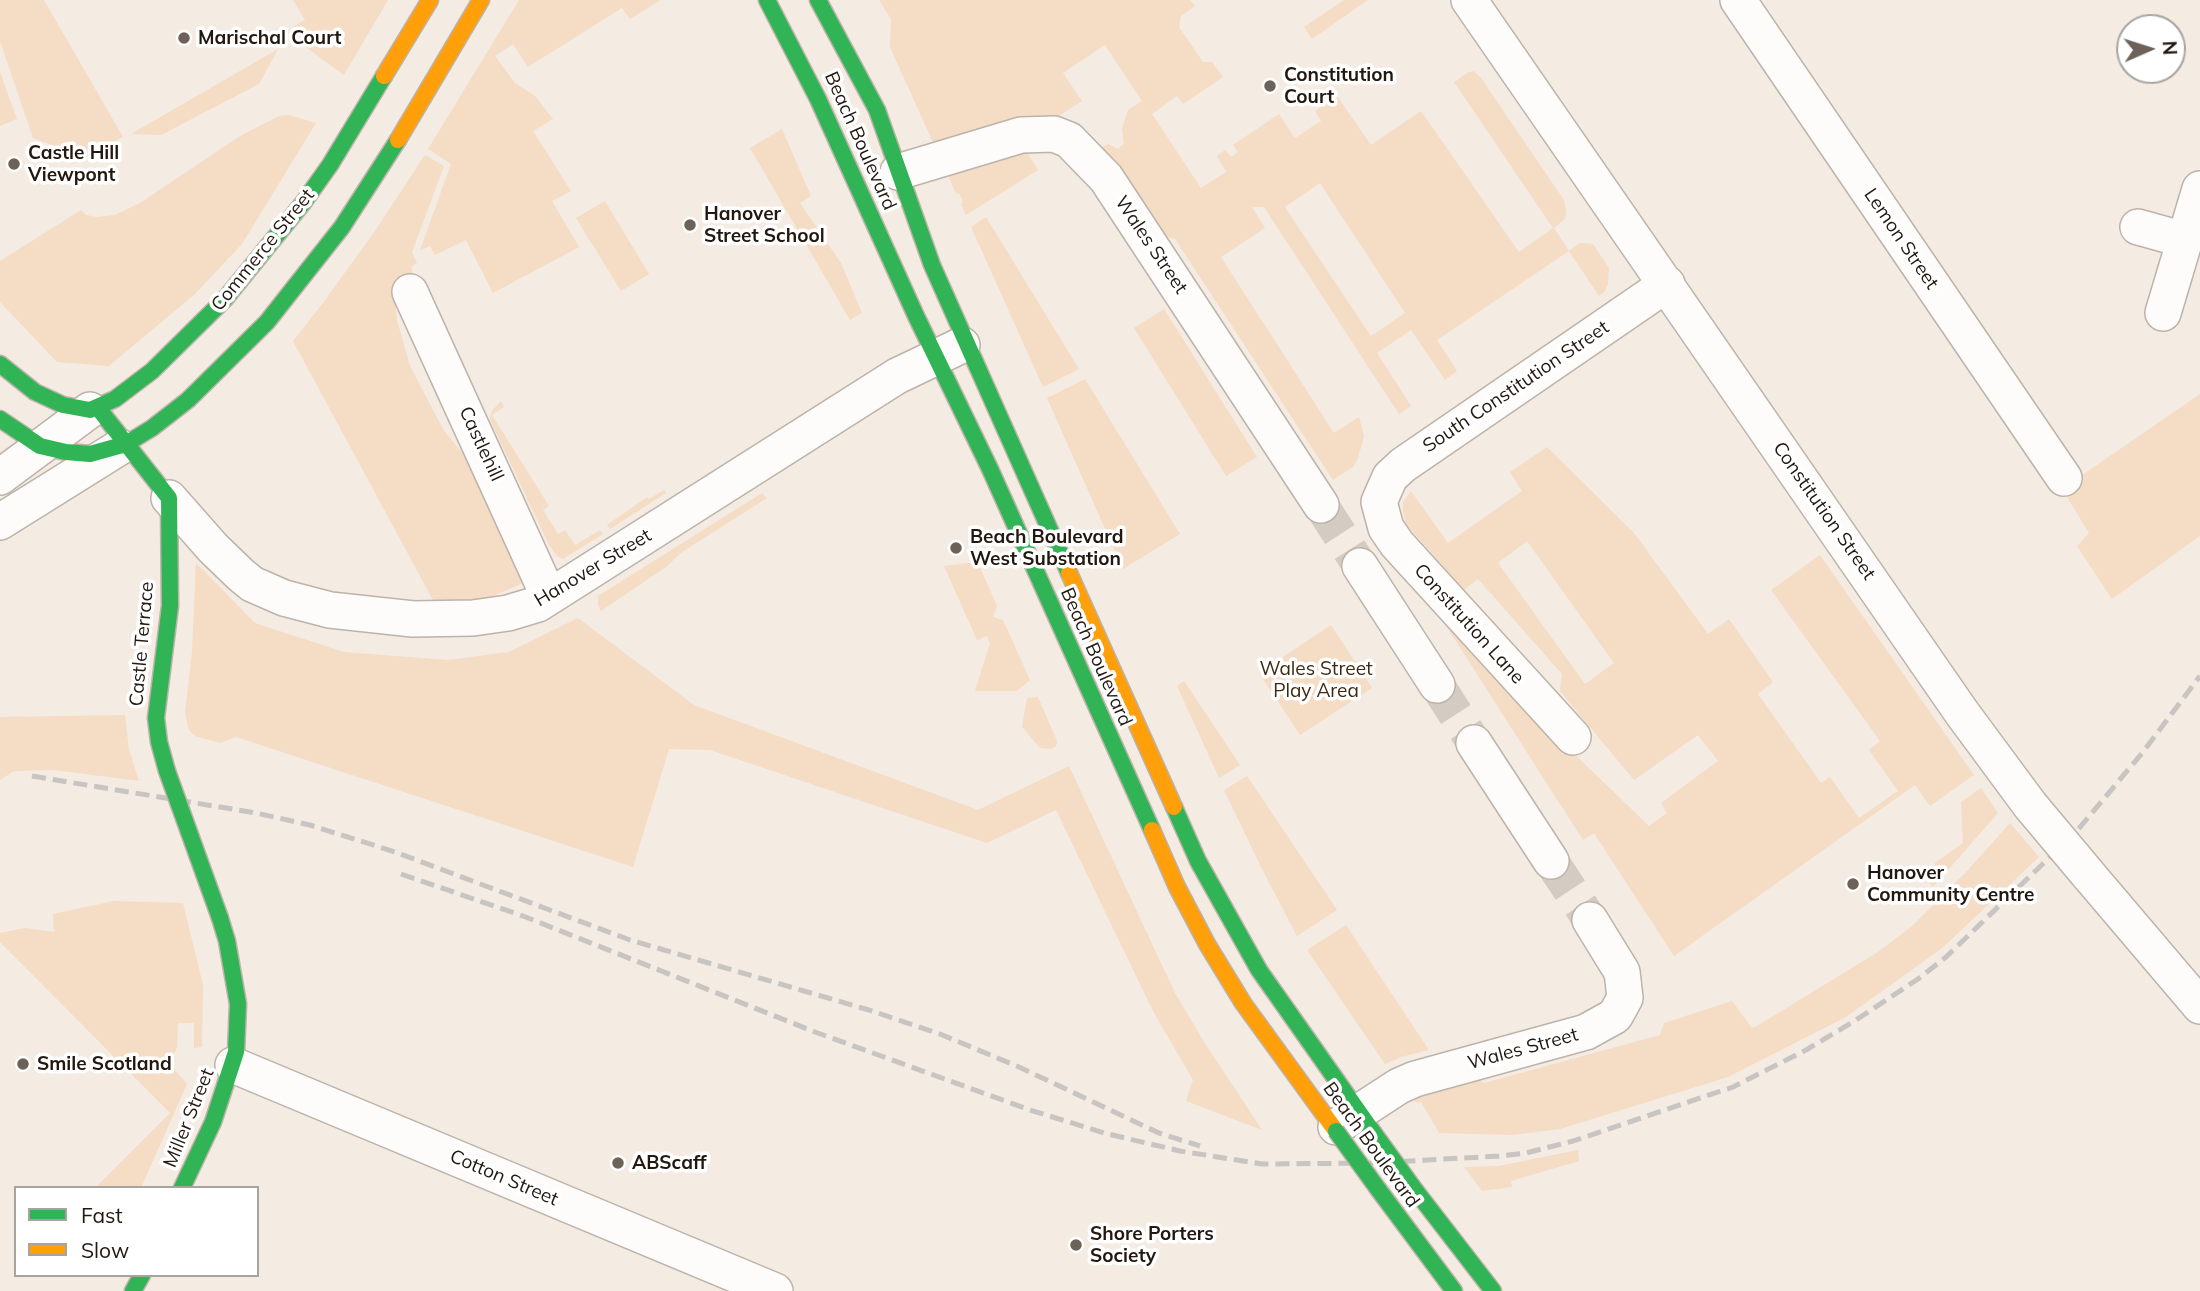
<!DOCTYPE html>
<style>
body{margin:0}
#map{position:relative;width:2200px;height:1291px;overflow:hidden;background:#f4ebe2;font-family:Mulish,sans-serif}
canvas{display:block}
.legend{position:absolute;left:14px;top:1186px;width:245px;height:91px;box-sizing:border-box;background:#fff;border:2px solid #a7a39f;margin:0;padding:9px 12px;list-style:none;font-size:21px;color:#22180f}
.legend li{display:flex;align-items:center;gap:14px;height:35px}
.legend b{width:35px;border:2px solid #a7a39f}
.north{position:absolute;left:2116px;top:14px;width:70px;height:70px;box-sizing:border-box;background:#fff;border:2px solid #a7a39f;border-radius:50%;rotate:87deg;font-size:19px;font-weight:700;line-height:28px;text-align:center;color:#22180f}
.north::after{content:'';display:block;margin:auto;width:24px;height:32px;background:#6c6259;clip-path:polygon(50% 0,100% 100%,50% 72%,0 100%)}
</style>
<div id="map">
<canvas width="2200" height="1291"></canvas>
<ul class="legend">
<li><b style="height:9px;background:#30b455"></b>Fast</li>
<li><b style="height:9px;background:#ff9f0a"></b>Slow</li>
</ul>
<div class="north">N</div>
</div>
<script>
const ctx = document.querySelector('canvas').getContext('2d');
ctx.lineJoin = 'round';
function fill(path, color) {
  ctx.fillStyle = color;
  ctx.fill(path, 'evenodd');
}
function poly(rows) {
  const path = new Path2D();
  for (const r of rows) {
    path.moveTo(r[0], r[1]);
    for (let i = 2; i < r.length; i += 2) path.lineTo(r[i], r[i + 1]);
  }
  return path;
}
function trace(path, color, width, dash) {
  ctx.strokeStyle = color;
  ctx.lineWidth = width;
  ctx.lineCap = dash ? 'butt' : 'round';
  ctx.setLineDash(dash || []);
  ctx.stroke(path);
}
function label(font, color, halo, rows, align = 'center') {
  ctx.font = font + ' Mulish,sans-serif';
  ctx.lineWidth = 7;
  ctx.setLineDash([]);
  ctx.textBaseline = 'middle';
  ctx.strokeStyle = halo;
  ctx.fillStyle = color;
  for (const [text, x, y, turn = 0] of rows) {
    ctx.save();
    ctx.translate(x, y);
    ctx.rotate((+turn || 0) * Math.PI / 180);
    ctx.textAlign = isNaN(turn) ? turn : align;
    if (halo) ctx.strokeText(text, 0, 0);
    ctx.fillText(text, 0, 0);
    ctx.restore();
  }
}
const green = poly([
 [0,0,44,0,123,137,72,164,63,149,33,138,0,41],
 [293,0,388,0,344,75,307,48,294,26,305,20],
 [519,0,661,0,630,19,622,8,528,67,513,44,495,56,515,83,535,96,553,119,533,131,571,191,552,201,579,247,493,293,466,240,435,255,430,246,420,250,451,164,428,149],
 [879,0,1190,0,1195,6,1181,16,1179,27,1203,62,1212,62,1223,77,1183,104,1177,96,1152,114,1201,188,1226,172,1217,156,1225,150,1231,157,1238,152,1233,145,1279,114,1295,138,1321,121,1315,111,1337,96,1371,145,1421,111,1519,252,1553,228,1454,82,1467,73,1474,71,1481,78,1564,200,1566,211,1565,219,1554,228,1569,251,1580,243,1593,244,1609,268,1608,284,1605,291,1599,296,1569,251,1437,340,1457,371,1445,380,1411,330,1377,353,1411,406,1399,414,1264,207,1252,207,1265,228,1221,257,1334,433,1359,417,1364,436,1358,458,1353,467,1333,480,1175,239,1150,232,1099,149,1108,144,1118,149,1124,143,1122,129,1126,116,1128,110,1142,101,1105,45,1063,73,1082,101,1051,121,935,147,890,47,891,19],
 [1320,183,1405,313,1371,336,1285,207],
 [1344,0,1368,0,1312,39,1304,27],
 [278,49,259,84,161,135,131,134],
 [0,72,17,119,0,126],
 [289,115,316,123,242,244,195,294,109,366,57,362,0,302,0,261,81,210,86,215,97,217,115,215,140,203,240,136,279,116],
 [782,129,811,196,800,203,841,263,862,313,850,320,750,148],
 [1023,146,1038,170,966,215,961,204,963,202,959,193,956,194,948,175],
 [425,155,444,166,412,252,417,263,411,267,413,273,406,278,395,297,397,320,410,366,443,429,494,493,525,578,521,584,483,600,467,602,434,602,293,341,323,303,375,231],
 [605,201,649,274,621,291,576,218],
 [986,217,1079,369,1043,387,971,227],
 [1164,309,1257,457,1226,476,1134,328],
 [1085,379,1180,534,1123,569,1047,398],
 [2200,394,2200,536,2112,599,2077,546,2089,533,2062,489],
 [501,401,504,407,492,415,549,506,543,510,558,534,565,530,575,545,600,530,603,534,563,559,557,556,549,545,492,424,490,419,492,411],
 [1547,447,1634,533,1708,634,1729,619,1773,682,1758,694,1821,783,1830,777,1859,818,1898,791,1869,750,1880,741,1771,590,1820,555,1974,775,1930,806,1915,785,1674,956,1594,833,1583,840,1429,599,1531,712,1649,826,1667,813,1661,803,1718,761,1698,735,1634,780,1560,691,1562,674,1478,579,1464,590,1406,524,1403,512,1403,502,1411,491,1448,543,1522,491,1510,472],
 [1527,541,1614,663,1585,684,1498,563],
 [664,490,666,493,610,529,607,525,647,497,649,499],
 [762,493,767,498,682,552,666,567,601,611,598,605,598,596],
 [196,563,255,623,344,652,448,660,509,652,578,618,694,705,978,810,1069,766,1175,993,1204,1042,1262,1130,1186,1101,1193,1080,1153,1011,1056,810,987,843,710,750,669,749,633,867,236,737,220,743,195,736,189,730,185,713,192,652],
 [969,563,979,565,997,606,993,617,1003,620,1030,680,1017,691,975,691,990,643,987,636,977,640,944,566],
 [1331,625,1372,688,1300,735,1259,673],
 [1184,681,1240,765,1219,778,1177,686],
 [1038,697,1057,741,1056,746,1051,749,1040,748,1022,727,1027,698],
 [125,715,129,750,139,781,54,770,14,771,0,780,0,717],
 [1247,776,1337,910,1297,936,1262,869,1224,790],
 [1981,788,1998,813,1933,887,1927,879,1934,874,1935,863,1963,843,1961,802],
 [2010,823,2039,857,1941,949,1846,1017,1728,1077,1560,1129,1512,1135,1439,1133,1421,1102,1417,1103,1410,1095,1471,1074,1484,1083,1660,1035,1664,1023,1732,1001,1752,1028,1757,1026,1878,952,1912,926,1968,870],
 [114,901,183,903,203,985,202,1047,194,1048,194,1023,178,1023,177,1047,170,1064,187,1084,141,1188,95,1188,170,1113,0,942,0,933,25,928,54,932,53,914],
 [1346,925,1429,1050,1401,1057,1385,1064,1307,950],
 [1578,1150,1579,1161,1511,1181,1512,1187,1482,1191,1464,1167,1499,1166]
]);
const streetTunnel = poly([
 [1321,505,1360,566],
 [1437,685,1474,743],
 [1551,861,1590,920]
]);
const street = poly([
 [1469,0,1962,713,2030,805],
 [1738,0,2064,478],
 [898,172,1021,135,1054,134,1069,140,1106,178,1321,505],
 [2138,227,2185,240],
 [410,292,549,597],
 [2163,313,2200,189],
 [0,477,90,410],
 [169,498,213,548,241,575,252,584,284,598,330,610,413,619,473,618,508,613,538,604,897,376,962,345],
 [0,522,120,447],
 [1360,566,1437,685],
 [1573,737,1397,544,1386,528,1379,502,1390,477,1403,465,1667,284],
 [1474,743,1551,861],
 [2087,873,2200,1006],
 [233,1065,775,1291],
 [1336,1127,1399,1086,1415,1079,1586,1032,1615,1016,1625,998,1622,972,1590,920]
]);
const fast = poly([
 [767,0,818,99,916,316,990,469,1152,830],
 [818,0,877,110,932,265,1069,573],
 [0,364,35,392,63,405,90,410,115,399,152,371,225,299,303,203,330,165,384,76],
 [98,408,169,498,170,606,156,718,159,742,167,771],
 [0,419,40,446,66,452,90,454,126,444,152,428,188,400,267,322,342,227,398,140],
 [1174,807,1198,861,1259,970,1373,1132],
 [182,1188,213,1122,236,1052,238,1004,227,941,220,918],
 [1378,1189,1454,1291],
 [1415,1190,1493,1291],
 [133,1291,142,1275]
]);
const slow = poly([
 [384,76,430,0],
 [398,140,481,0],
 [1069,573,1174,807],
 [1152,830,1177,887,1207,944,1243,1003,1336,1131]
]);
const rail = poly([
 [32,776,256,813,310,825,395,852,630,940,869,1010,940,1034,1019,1067,1159,1133,1200,1146],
 [401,874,523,916,815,1032,1030,1110,1104,1133,1180,1151,1262,1164,1374,1163,1499,1156,1526,1153,1573,1141,1733,1087,1806,1050,1856,1020,1918,979,1946,957,2076,832,2143,752,2200,676]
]);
const streetBridge = poly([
 [2030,805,2087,873]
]);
const fastBridge = poly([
 [167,771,220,918],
 [1336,1131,1378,1189],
 [1373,1132,1415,1190]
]);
const markers = [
 [184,38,7,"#6c6259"],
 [1270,86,7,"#6c6259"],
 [14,164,7,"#6c6259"],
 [690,225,7,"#6c6259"],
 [956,548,7,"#6c6259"],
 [1853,884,7,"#6c6259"],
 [23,1064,7,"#6c6259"],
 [618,1163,7,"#6c6259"],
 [1076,1245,7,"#6c6259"]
];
const poiNames = [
 ["Marischal Court",198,38],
 ["Constitution",1284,75],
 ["Court",1284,97],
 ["Castle Hill",28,153],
 ["Viewpont",28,175],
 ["Hanover",704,214],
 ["Street School",704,236],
 ["Beach Boulevard",970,537],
 ["West Substation",970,559],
 ["Hanover",1867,873],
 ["Community Centre",1867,895],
 ["Smile Scotland",37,1064],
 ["ABScaff",632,1163],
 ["Shore Porters",1090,1234],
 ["Society",1090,1256]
];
const streetNames = [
 ["Beach Boulevard",860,141,66],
 ["Lemon Street",1901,239,56],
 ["Wales Street",1151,245,56],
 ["Commerce Street",263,250,-51],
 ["South Constitution Street",1516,387,-34],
 ["Castlehill",481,444,65],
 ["Constitution Street",1824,511,55],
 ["Hanover Street",593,568,-31],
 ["Constitution Lane",1469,624,48],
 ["Castle Terrace",142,644,-85],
 ["Beach Boulevard",1096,657,66],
 ["Wales Street",1523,1049,-15],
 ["Miller Street",189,1118,-68],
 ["Beach Boulevard",1371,1145,54],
 ["Cotton Street",504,1178,23]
];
const parkNames = [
 ["Wales Street",1316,669],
 ["Play Area",1316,691]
];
fill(green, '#f4dcc5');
trace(streetTunnel, '#d4cbc2', 35, [35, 18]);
trace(street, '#bcb3aa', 38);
trace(fast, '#bcb3aa', 19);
trace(slow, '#bcb3aa', 19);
trace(street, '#fdfcfb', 35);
trace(fast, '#30b455', 16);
trace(slow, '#ff9f0a', 16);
trace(rail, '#c7c4c2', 5, [14, 7]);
trace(streetBridge, '#bcb3aa', 38, []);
trace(fastBridge, '#bcb3aa', 19, []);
trace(streetBridge, '#fdfcfb', 35);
trace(fastBridge, '#30b455', 16);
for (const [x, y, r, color] of markers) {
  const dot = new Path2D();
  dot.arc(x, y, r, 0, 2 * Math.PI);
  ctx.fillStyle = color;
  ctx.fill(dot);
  trace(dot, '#fff', 2.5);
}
label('bold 19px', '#22180f', '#fff', poiNames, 'left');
label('19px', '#22180f', '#fff', streetNames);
label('19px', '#3e2810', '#fff', parkNames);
</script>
